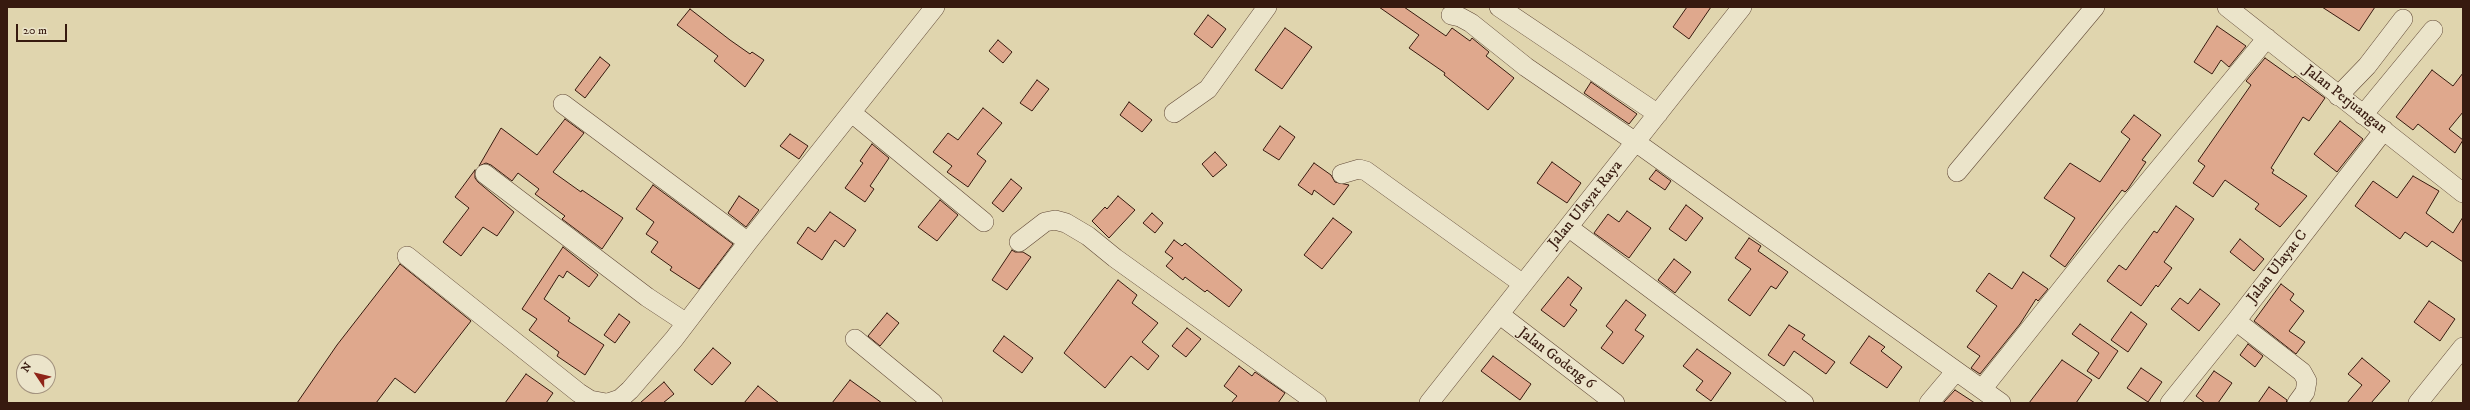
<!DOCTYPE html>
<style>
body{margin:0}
#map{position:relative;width:2470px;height:410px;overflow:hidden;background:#e0d5ae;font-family:"IM FELL DW Pica",serif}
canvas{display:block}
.frame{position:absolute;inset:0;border:8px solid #371a0f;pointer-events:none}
.north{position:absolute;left:16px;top:354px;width:40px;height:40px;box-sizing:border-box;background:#ebe4ca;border:1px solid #a3937f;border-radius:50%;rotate:305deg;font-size:11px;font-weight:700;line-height:16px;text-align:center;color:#371a0f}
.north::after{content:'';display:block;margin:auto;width:14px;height:18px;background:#8f2418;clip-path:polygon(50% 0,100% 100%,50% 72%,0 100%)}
.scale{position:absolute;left:16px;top:24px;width:51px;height:18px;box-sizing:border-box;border:2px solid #371a0f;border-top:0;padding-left:5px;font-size:12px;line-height:14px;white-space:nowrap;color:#371a0f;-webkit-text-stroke:3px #ebe4ca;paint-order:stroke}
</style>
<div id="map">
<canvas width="2470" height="410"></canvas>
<div class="frame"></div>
<div class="north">N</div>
<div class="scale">20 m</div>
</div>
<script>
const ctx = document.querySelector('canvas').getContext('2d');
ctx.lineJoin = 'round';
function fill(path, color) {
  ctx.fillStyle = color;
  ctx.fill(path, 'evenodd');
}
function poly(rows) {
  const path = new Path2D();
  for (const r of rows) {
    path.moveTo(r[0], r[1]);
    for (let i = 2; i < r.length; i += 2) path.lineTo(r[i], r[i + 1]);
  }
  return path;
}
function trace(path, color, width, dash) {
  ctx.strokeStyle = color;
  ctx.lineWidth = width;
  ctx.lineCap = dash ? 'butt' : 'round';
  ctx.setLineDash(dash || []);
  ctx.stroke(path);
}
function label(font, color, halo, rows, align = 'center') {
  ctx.font = font + ' "IM FELL DW Pica",serif';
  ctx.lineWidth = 3;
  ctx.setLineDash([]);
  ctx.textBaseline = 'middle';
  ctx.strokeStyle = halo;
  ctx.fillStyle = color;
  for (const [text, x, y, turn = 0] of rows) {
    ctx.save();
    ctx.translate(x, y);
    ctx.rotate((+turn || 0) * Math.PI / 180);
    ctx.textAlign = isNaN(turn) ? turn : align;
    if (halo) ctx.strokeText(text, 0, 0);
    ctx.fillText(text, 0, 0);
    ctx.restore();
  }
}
const building = poly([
 [1379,7,1404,7,1446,36,1452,28,1470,41,1472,38,1489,52,1486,56,1514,78,1488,110,1444,75,1445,73,1409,48,1419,35,1379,7],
 [1687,7,1711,7,1689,39,1673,27,1687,7],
 [2322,7,2375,7,2359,31,2322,7],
 [690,9,730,40,750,54,752,52,764,60,745,87,714,61,718,56,677,25,690,9],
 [1208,15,1226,29,1212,48,1194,34,1208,15],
 [2217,26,2246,46,2229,67,2221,60,2212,74,2194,62,2217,26],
 [1285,28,1312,47,1282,89,1255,70,1285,28],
 [998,40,1012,52,1003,63,989,51,998,40],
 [600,57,610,65,585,98,575,90,600,57],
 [2265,58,2293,78,2295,76,2325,98,2309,121,2303,117,2271,168,2274,170,2272,173,2307,196,2280,227,2255,209,2259,204,2225,180,2213,197,2193,183,2205,166,2198,161,2251,85,2246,81,2265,58],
 [2432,70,2453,86,2463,73,2463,112,2449,129,2463,140,2455,153,2418,124,2413,130,2396,117,2432,70],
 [1037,80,1049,89,1032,111,1020,103,1037,80],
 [1591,82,1637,114,1629,124,1584,93,1591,82],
 [1129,102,1152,120,1142,132,1120,115,1129,102],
 [983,108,1002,123,977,154,986,161,968,187,947,172,952,166,933,152,948,133,958,140,983,108],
 [2134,115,2161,135,2142,160,2146,162,2128,189,2125,192,2122,190,2065,267,2050,256,2075,218,2044,198,2070,163,2100,182,2130,139,2121,132,2134,115],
 [565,119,584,133,553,172,581,192,582,190,623,218,602,249,562,219,565,216,535,194,539,189,518,173,512,181,491,165,486,163,479,166,501,128,537,155,565,119],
 [2340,121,2363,139,2337,172,2314,154,2340,121],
 [1280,126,1295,137,1279,160,1263,150,1280,126],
 [790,134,808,146,799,159,780,146,790,134],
 [872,144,889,158,870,186,874,189,865,202,845,188,863,163,860,161,872,144],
 [1215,152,1227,165,1213,177,1202,164,1215,152],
 [1552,162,1581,183,1567,203,1537,183,1552,162],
 [1314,163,1331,175,1335,182,1349,185,1334,205,1314,190,1312,195,1298,185,1314,163],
 [475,170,475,178,478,182,514,212,497,236,483,227,461,256,443,242,469,208,455,197,475,170],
 [1656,170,1671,181,1665,190,1649,179,1656,170],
 [2413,176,2439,191,2426,213,2453,233,2463,217,2463,262,2432,241,2427,247,2405,232,2400,239,2355,206,2373,181,2397,198,2413,176],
 [1011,179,1022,188,1003,212,992,203,1011,179],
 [653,185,733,244,699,289,670,270,672,267,651,252,658,242,646,234,654,222,636,209,653,185],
 [739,196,759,210,746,227,728,213,739,196],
 [1118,196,1135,210,1109,238,1092,221,1105,207,1107,209,1118,196],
 [940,200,958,215,937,241,918,227,940,200],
 [1686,205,1703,218,1686,241,1669,229,1686,205],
 [2176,206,2194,219,2164,262,2172,268,2158,287,2156,285,2141,306,2107,281,2119,265,2126,270,2154,231,2157,233,2176,206],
 [1627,211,1651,228,1629,258,1594,233,1608,214,1619,222,1627,211],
 [830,212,856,230,844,247,835,240,822,260,797,243,808,227,815,232,830,212],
 [1152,213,1163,223,1155,233,1143,223,1152,213],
 [1333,218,1352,232,1322,269,1304,255,1333,218],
 [1749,238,1761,246,1758,251,1788,272,1776,289,1771,286,1750,316,1728,300,1751,269,1735,258,1749,238],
 [2240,239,2264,259,2254,271,2230,252,2240,239],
 [1174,240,1182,246,1185,243,1242,290,1229,307,1207,290,1205,292,1185,277,1183,280,1166,266,1173,258,1165,252,1174,240],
 [563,247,598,275,589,287,567,271,563,278,559,275,544,299,570,318,568,321,604,345,585,375,557,356,559,352,529,330,537,319,522,309,563,247],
 [1012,250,1015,252,1023,252,1031,257,1007,290,992,280,1012,250],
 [1674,259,1691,272,1675,293,1658,280,1674,259],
 [400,264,471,321,415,393,395,378,376,403,297,403,337,345,400,264],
 [2023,272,2048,289,2038,301,2036,299,2020,324,1980,374,1971,368,1980,356,1967,347,1997,306,1976,291,1989,273,2012,289,2023,272],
 [1568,277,1582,288,1570,305,1577,310,1564,327,1541,310,1568,277],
 [1118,280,1137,295,1132,303,1158,323,1142,342,1159,356,1148,370,1131,356,1105,388,1064,353,1118,280],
 [2281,284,2294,294,2290,300,2304,311,2289,331,2305,342,2296,354,2254,321,2281,284],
 [2200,289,2220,304,2199,331,2171,309,2180,298,2188,304,2200,289],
 [1626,300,1646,315,1635,330,1644,336,1623,364,1601,348,1613,332,1606,326,1626,300],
 [2429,301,2455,319,2440,341,2414,322,2429,301],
 [2131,312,2147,324,2128,352,2111,340,2131,312],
 [887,313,899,323,880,346,868,336,887,313],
 [619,314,630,322,615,343,604,335,619,314],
 [2080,324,2118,351,2099,379,2087,371,2099,353,2072,334,2080,324],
 [1789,325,1805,335,1802,339,1835,362,1826,374,1794,351,1784,366,1768,355,1789,325],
 [1187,328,1201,339,1186,357,1172,346,1187,328],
 [1004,336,1033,358,1022,373,993,351,1004,336],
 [1869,336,1885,347,1881,351,1902,367,1887,388,1850,363,1869,336],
 [2248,344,2263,356,2255,367,2240,355,2248,344],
 [713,348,731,363,712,385,694,370,713,348],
 [1697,349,1731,373,1711,401,1696,390,1703,381,1683,366,1697,349],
 [1493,356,1531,384,1520,400,1481,371,1493,356],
 [2362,358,2390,381,2371,403,2347,403,2362,385,2348,374,2362,358],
 [2062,360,2092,380,2076,403,2029,403,2062,360],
 [1239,366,1252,376,1255,372,1285,393,1278,403,1231,403,1237,396,1224,386,1239,366],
 [2141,368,2162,382,2148,402,2127,388,2141,368],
 [2214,371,2232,383,2218,403,2205,403,2196,396,2214,371],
 [526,374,553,393,546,403,505,403,526,374],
 [850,380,882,403,832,403,850,380],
 [664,382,674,394,663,403,640,403,664,382],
 [758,386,779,403,744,403,758,386],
 [2269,387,2287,400,2286,403,2258,403,2269,387],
 [1955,390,1975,403,1943,403,1955,390]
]);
const minor = poly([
 [1499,7,1658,114],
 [2227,7,2463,193],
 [1451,15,1460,17,1471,23,1526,67,1637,143,2001,403],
 [2338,96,2367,66,2403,19],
 [563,104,748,242],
 [852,113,984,222],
 [1174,113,1208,89,1267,7],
 [2363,115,2433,30],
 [1957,172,2095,7],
 [485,174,647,297,685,322],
 [1342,174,1359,169,1366,171,1523,284],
 [1568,227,1804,403],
 [1019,242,1045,222,1055,220,1066,223,1088,236,1115,258,1317,403],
 [407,256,579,393,590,400,606,403],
 [1499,314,1615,403],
 [2236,321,2302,372,2307,381,2305,392,2297,403],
 [855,339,933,403],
 [1983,388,2119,217,2267,38],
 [608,403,620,399,630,390,674,339,748,242,935,7],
 [1429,403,1742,7],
 [1929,403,1956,371],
 [2170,403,2236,321,2384,130],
 [2418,403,2463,347]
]);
const streetNames = [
 ["Jalan Perjuangan",2345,100,38],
 ["Jalan Ulayat Raya",1586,205,-51],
 ["Jalan Ulayat C",2278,267,-52],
 ["Jalan Godeng 6",1556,359,37]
];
fill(building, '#dfa88d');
trace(building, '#371a0f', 1);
trace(minor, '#614937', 20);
trace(minor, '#ebe4ca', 19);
label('15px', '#371a0f', '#ebe4ca', streetNames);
</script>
